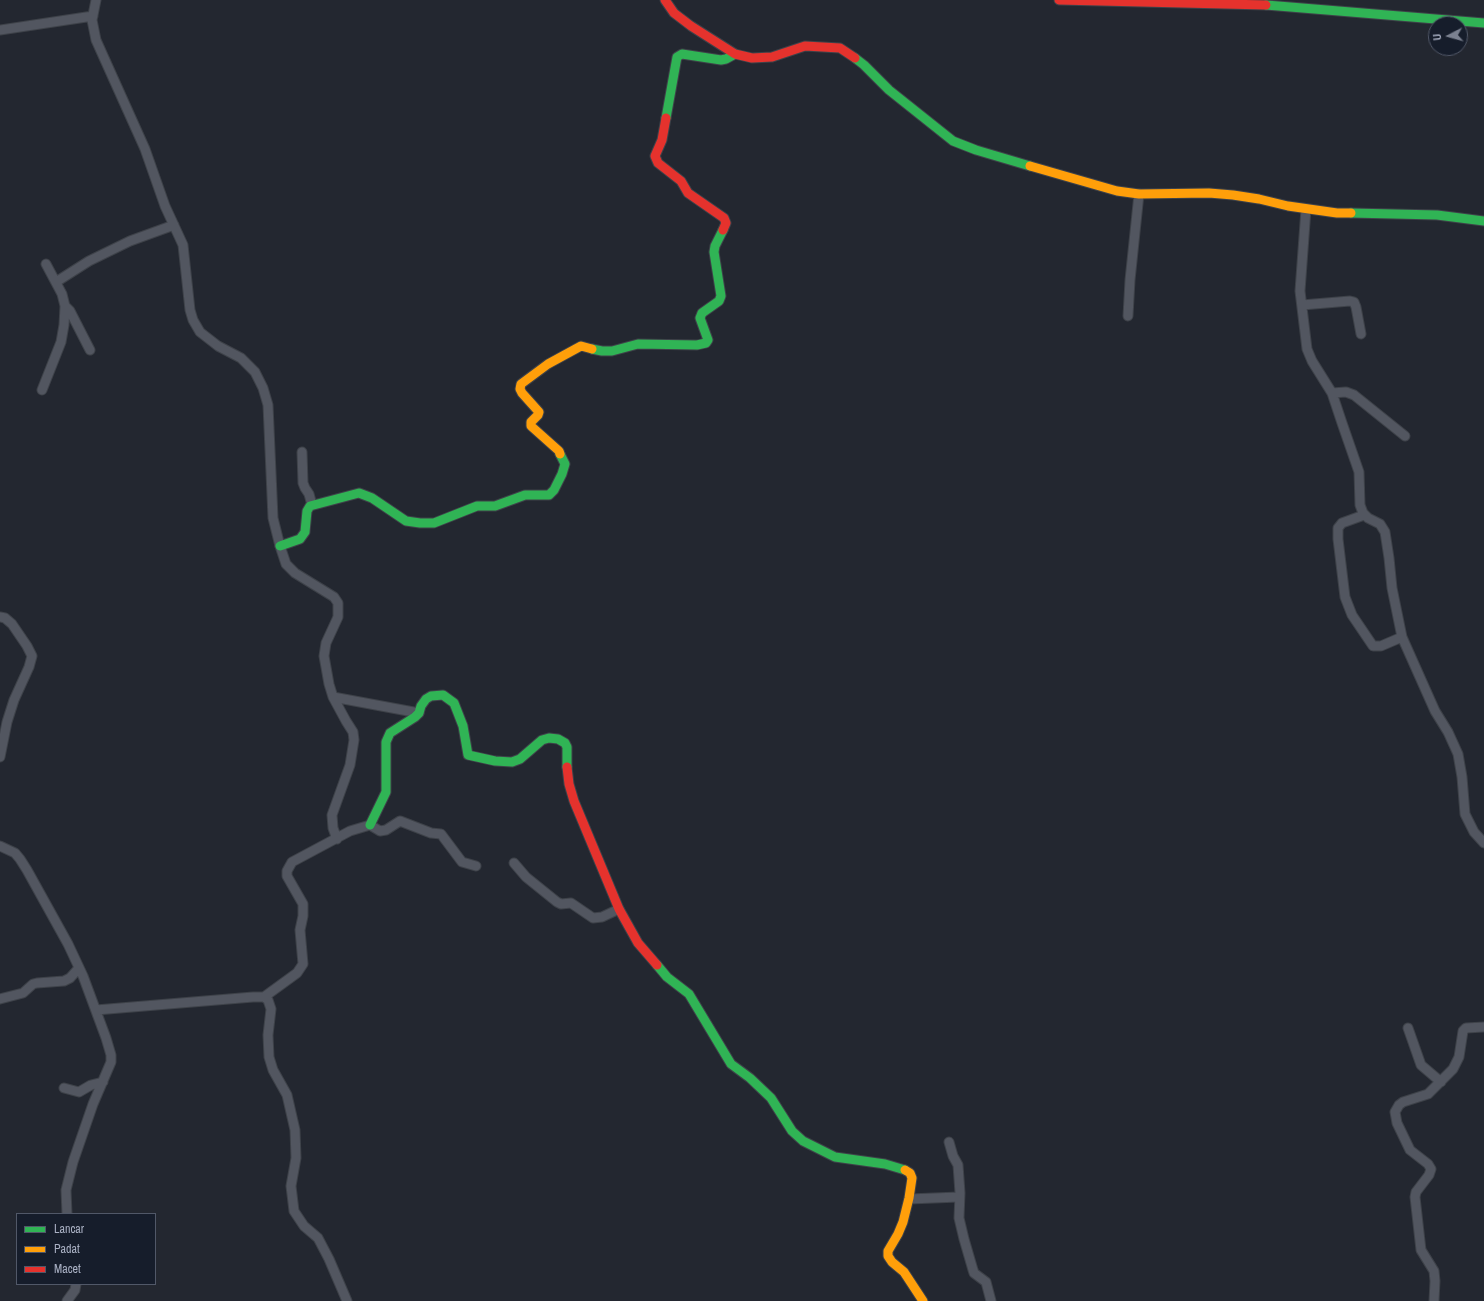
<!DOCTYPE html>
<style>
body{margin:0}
#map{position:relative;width:1484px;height:1301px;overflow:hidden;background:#232730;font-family:"Archivo Narrow",sans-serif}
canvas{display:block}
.legend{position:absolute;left:16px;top:1213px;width:140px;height:72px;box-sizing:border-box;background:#161d2b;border:1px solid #515868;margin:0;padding:5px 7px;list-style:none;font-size:12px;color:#aab1c4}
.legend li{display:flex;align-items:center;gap:8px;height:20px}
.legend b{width:20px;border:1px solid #515868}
.north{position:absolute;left:1428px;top:16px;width:40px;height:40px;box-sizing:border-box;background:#161d2b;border:1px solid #515868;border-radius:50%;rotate:264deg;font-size:11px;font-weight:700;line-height:16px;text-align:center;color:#aab1c4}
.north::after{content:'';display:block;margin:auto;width:14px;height:18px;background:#7b8190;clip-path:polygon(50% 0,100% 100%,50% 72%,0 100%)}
</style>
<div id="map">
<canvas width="1484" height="1301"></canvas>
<ul class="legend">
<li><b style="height:5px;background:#30b455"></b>Lancar</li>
<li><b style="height:5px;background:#ff9f0a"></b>Padat</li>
<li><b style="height:5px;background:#e5322d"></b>Macet</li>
</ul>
<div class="north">U</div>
</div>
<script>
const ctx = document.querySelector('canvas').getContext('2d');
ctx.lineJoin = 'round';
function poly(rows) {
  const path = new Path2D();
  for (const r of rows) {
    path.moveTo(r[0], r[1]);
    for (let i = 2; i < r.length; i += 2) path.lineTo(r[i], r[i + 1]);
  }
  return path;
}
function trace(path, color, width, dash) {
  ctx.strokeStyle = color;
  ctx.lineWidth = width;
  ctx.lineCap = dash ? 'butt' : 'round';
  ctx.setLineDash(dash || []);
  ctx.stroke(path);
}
const street = poly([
 [96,0,92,20,96,40,145,149,165,206,183,245,190,310,193,320,200,332,218,346,241,358,255,372,263,388,268,405,273,518,280,546,286,564,295,573,334,597,338,603,338,617,326,643,324,656,329,684,333,697,346,721,353,732,354,740,350,765,332,815,333,828,337,839],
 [0,30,93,16],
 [1306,209,1300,291,1307,349,1312,361,1332,393,1342,423,1359,472,1360,505,1363,513,1368,518,1380,524,1385,532,1389,558,1392,588,1402,637,1435,711,1448,732,1458,754,1462,777,1465,814,1474,832,1484,843],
 [56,282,89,261,130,241,174,225],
 [1302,305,1350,301,1354,302,1356,307,1361,334],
 [65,306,70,311,90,350],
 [1128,316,1130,280,1139,194],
 [42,390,61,342,64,325,65,306,62,294,46,264],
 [1332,393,1346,392,1354,395,1405,436],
 [302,452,303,483,305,488,309,494,312,505],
 [1364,515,1342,523,1338,528,1338,539,1345,597,1352,615,1373,646,1381,646,1402,637],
 [0,617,5,618,12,624,27,646,32,656,29,667,14,700,7,722,0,757],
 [333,697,419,713],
 [0,846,15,853,20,859,27,870,68,944,83,976,106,1038,111,1055,111,1062,93,1104,73,1162,66,1190,67,1214],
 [514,863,526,877,557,902,561,904,571,903,593,918,602,917,619,909],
 [264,997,297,973,303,964,300,930,303,916,303,904,287,876,287,871,292,862,350,831,370,825,380,831,386,830,400,821,431,833,441,834,462,862,476,866],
 [0,999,23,993,33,984,37,983,64,981,70,978,79,968],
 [96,1010,253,997,264,997,268,1000,271,1009,268,1035,269,1057,273,1070,287,1095,295,1130,296,1158,291,1186,294,1211,304,1226,318,1238,329,1259,347,1301],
 [1408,1028,1421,1065,1441,1082],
 [64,1088,79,1092,91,1085,103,1082],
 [949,1142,953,1156,958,1165,960,1193,959,1218,964,1239,973,1270,974,1273,986,1282,991,1301],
 [909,1199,959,1197],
 [67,1301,75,1290,76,1284],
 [1434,1301,1435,1281,1434,1271,1421,1250,1415,1197,1416,1192,1429,1175,1431,1169,1428,1164,1410,1150,1397,1123,1395,1112,1399,1105,1403,1102,1428,1094,1453,1069,1459,1057,1463,1031,1466,1028,1484,1027]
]);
const fast = poly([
 [1266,5,1484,23],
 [855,58,864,65,889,90,953,141,976,150,1030,166],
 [666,118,677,57,682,54,721,60,726,59,735,54],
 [1351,213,1437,215,1484,221],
 [592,349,602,351,612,351,638,344,697,345,706,343,708,340,700,318,702,313,719,301,721,296,714,252,715,246,723,230],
 [280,546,300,539,305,532,307,511,310,506,359,493,372,498,406,521,420,523,434,523,477,506,495,506,525,495,549,495,554,490,562,474,565,464,560,454],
 [370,825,386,792,386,742,390,733,415,717,419,713,421,706,426,699,431,696,443,695,454,703,463,726,468,755,495,761,512,762,520,759,542,740,549,738,558,739,565,743,567,747,567,767],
 [657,965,667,977,689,994,731,1064,750,1078,771,1098,792,1131,803,1141,835,1157,885,1164,905,1170]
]);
const slow = poly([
 [1030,166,1117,191,1139,194,1209,193,1233,195,1259,199,1288,206,1337,213,1351,213],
 [560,454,559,451,531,426,531,422,538,415,539,412,522,393,520,389,521,384,548,364,581,346,592,349],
 [905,1170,910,1173,912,1178,909,1198,903,1222,898,1234,888,1251,888,1256,892,1262,904,1272,923,1301]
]);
const jam = poly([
 [665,0,674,13,691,26,735,54,752,58,772,57,805,46,840,48,855,58],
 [1059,0,1266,5],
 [666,118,662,140,655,156,658,163,681,181,688,193,724,218,726,223,723,230],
 [567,767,569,784,574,801,619,909,638,943,657,965]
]);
trace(street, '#3e4249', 11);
trace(fast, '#3e4249', 11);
trace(slow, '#3e4249', 11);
trace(jam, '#3e4249', 11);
trace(street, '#525660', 9);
trace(fast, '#30b455', 9);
trace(slow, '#ff9f0a', 9);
trace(jam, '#e5322d', 9);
</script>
